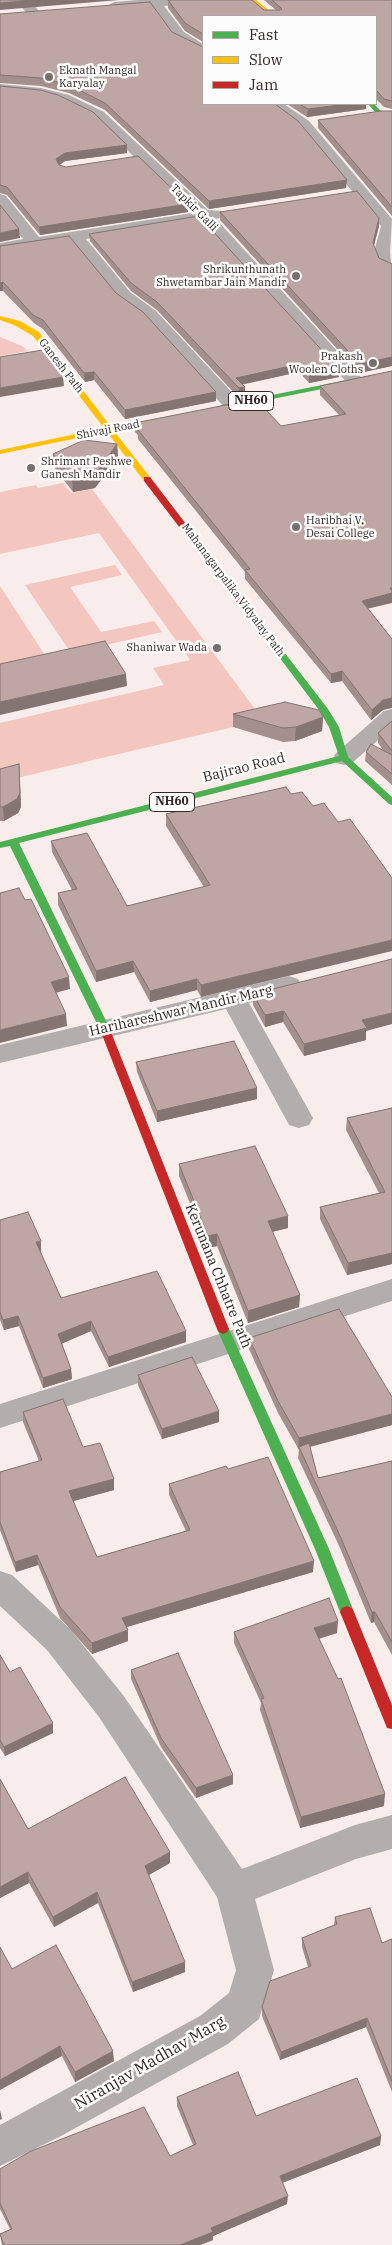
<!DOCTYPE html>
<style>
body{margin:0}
#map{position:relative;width:392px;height:2245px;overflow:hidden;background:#f8edeb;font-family:"IBM Plex Serif",serif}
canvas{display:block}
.legend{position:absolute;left:202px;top:15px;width:175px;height:90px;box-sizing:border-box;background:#fcfcfc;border:1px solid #aca8a7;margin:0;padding:6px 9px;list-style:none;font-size:15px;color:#332928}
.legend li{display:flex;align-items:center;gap:10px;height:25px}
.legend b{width:25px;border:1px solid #aca8a7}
</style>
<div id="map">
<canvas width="392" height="2245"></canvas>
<ul class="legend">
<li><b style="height:6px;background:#4caf50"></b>Fast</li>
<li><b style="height:6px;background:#ffc107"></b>Slow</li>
<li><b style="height:6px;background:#c62828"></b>Jam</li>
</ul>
</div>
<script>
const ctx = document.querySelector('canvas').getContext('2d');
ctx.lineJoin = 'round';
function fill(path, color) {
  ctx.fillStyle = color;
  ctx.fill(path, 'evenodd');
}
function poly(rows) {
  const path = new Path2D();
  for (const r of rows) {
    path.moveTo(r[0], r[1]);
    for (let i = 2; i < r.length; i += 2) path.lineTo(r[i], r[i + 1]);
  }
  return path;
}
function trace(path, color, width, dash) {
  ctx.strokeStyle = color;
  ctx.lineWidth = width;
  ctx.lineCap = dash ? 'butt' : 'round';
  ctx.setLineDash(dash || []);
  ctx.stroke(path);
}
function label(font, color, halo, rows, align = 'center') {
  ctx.font = font + ' "IBM Plex Serif",serif';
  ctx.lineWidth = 5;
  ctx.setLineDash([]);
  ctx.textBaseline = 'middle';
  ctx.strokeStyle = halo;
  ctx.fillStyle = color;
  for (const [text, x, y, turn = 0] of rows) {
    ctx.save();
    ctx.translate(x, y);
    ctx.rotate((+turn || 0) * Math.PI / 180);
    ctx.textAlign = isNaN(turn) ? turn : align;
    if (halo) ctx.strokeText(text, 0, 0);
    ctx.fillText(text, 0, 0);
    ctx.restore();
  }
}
const green = poly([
 [0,337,22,346,28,351,0,356],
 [63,483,71,493,92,489,263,720,0,782,0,723,164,685,153,668,190,660,99,533,0,554,0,492,36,485,38,488],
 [115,565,122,575,70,587,101,632,154,621,162,632,71,653,25,585],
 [0,586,48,660,0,671]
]);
const street = poly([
 [17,0,31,0,40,13,38,16,28,16,17,0],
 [138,0,196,0,189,4,164,6,184,32,203,44,203,54,174,38,151,7,114,10,107,6,114,2,138,0],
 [0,84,41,88,69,95,104,112,208,210,222,211,224,214,222,217,216,219,361,377,364,381,361,385,355,386,349,385,200,221,86,239,130,292,156,311,240,401,242,405,240,409,233,411,226,409,144,319,118,300,70,242,0,253,0,243,23,239,0,210,0,194,6,196,39,237,192,213,94,118,59,101,41,96,0,92,0,84],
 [268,104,284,104,309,121,392,219,390,252,392,272,380,266,374,252,381,226,299,127,268,104],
 [392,709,392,728,352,763,344,765,336,763,333,758,336,753,384,711,392,709],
 [289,976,298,979,302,985,298,991,249,1003,313,1118,309,1125,299,1128,289,1125,226,1009,0,1063,0,1045,289,976],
 [392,1279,392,1301,0,1428,0,1404,392,1279],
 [0,1571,12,1575,71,1630,123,1695,242,1869,355,1825,392,1815,392,1849,356,1859,255,1899,274,1970,259,2019,228,2044,61,2136,0,2166,0,2125,200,2016,229,1993,236,1970,217,1897,99,1717,47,1650,0,1606,0,1571]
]);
const fast = poly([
 [368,104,374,104,381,111,392,112,392,116,377,114,368,104],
 [392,371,392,375,222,409,218,407,222,405,392,371],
 [268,634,271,635,328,709,339,727,348,757,392,797,392,805,389,804,342,761,19,843,109,1027,108,1030,100,1030,10,846,0,848,0,842,339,756,329,727,319,710,264,637,268,634],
 [223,1324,227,1326,229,1329,329,1549,354,1612,352,1616,347,1618,342,1616,340,1612,315,1549,217,1329,219,1326,223,1324]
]);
const slow = poly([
 [250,0,256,0,276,16,270,16,250,0],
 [0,316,20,321,39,332,111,427,175,415,175,419,114,431,150,477,150,481,144,481,107,432,0,454,0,450,104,428,33,336,14,325,0,320,0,316]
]);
const jam = poly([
 [144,477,150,477,271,635,271,639,265,639,144,481,144,477],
 [104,1023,109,1027,229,1329,227,1332,223,1334,219,1332,217,1329,99,1027,104,1023],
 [347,1606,352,1608,354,1612,392,1705,392,1729,387,1728,385,1723,340,1612,342,1608,347,1606]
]);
const wall = poly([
 [168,0,264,10,276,10,264,0,392,0,392,109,384,107,376,99,376,16,203,16,203,42,185,31,168,8],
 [0,14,172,32,346,188,209,209,105,110,69,93,41,86,0,83],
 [0,86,127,153,65,161,60,165,188,212,40,235,7,195,0,193],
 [287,104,366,104,366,109,307,117],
 [392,111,392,216,318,128,318,120],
 [220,212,379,226,374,246,379,258,392,264,392,366,359,373,220,220],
 [89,234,339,369,339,377,309,383,299,372,242,384,245,395,238,397,157,310,131,291,90,241],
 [0,246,116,293,216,392,216,401,125,419,94,380,85,382,43,329,34,323,3,291],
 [392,371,368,609,383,710,371,720,342,681,331,683,245,579,245,572,138,439,138,435,135,432,135,423,281,426,339,415,320,395,320,386],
 [117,444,118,457,95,488,73,492,54,467,53,454],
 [233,714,323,717,322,731,295,741,283,742,233,727],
 [392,721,392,785,365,761,366,752,383,750,378,743,378,733],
 [19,764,21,807,18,813,4,821,0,821,0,769],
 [286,787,201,997,197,990,150,1002,134,972,96,982,58,905,58,893,72,890,52,852,51,841,127,906,204,887,166,826,166,814],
 [253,994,366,1031,366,1040,304,1056,283,1022,265,1027,253,1005],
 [136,1062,257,1088,257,1099,157,1122,137,1072],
 [392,1108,392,1264,347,1275,320,1219,320,1207,379,1193,346,1130,347,1118],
 [179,1164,288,1228,272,1232,300,1295,299,1307,248,1323,217,1246,208,1248,179,1176],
 [0,1220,41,1251,40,1251,61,1298,186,1331,186,1342,109,1367,91,1331,62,1343,71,1369,72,1379,43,1388,19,1326,4,1330,0,1320],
 [249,1338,392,1397,392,1425,310,1447,318,1478,392,1461,392,1655,374,1622,371,1623,340,1548,298,1458,299,1450,278,1413,249,1349],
 [138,1375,219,1422,162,1439,138,1385],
 [23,1412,83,1447,114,1479,114,1490,73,1501,97,1557,186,1531,169,1495,169,1484,228,1469,313,1572,127,1627,128,1641,92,1654,60,1618,38,1565,16,1572,0,1530,0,1472,39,1461,23,1422],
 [234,1632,337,1633,319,1639,384,1806,300,1828,260,1710,261,1703,234,1643],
 [0,1655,10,1672,53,1733,5,1756,0,1748],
 [131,1670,233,1784,196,1798,161,1747,131,1679],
 [0,1779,28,1829,170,1863,149,1875,185,1972,133,1992,98,1903,54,1927,29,1883,0,1898],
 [335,1917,382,1943,392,1939,392,2092,366,2027,280,2060,262,2016,262,2007,308,1967,302,1947,302,1938,334,1925],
 [12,1969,114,2061,75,2082,62,2056],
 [177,2097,256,2116,381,2136,380,2145,282,2183,287,2204,213,2236,213,2240,200,2245,2,2245,0,2234,10,2229,0,2209,0,2169,170,2156,193,2145,177,2106]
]);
const shadedWall = poly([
 [32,0,119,0,0,10,0,3],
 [347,104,366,104,366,109,307,117,308,109],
 [127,145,127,153,65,161,56,167,56,159,65,153],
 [347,180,346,188,209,209,209,201],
 [188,204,188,212,40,235,39,227],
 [379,218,379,226,372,252,373,243],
 [19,229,20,238,0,242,0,233],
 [3,282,3,291,0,291,0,283],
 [392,357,392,366,359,373,360,364],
 [300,364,299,372,236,386,236,378],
 [339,369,339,377,309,383,309,374],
 [94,372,94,380,85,382,84,373],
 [63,377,64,386,0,397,0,388],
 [245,387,245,395,238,397,239,388],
 [216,392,216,401,125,419,125,410],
 [117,444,118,457,95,488,73,492,72,479],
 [390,588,392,588,392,603,362,610,362,601],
 [342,671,342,681,331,683,331,674],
 [126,674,127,686,0,715,0,702],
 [392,698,392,708,383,710,371,720,372,710,383,700],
 [323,717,322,731,295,741,296,727],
 [19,764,21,807,18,813,4,821,3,807],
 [392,940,392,951,201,997,201,985],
 [133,961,134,972,96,982,96,971],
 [69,977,70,989,51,994,51,982],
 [197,979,197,990,150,1002,150,991],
 [284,1011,283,1022,265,1027,265,1015],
 [392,1013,392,1024,366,1031,366,1040,304,1056,304,1044,362,1020],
 [66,1014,67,1026,0,1043,0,1030],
 [257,1088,257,1099,157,1122,157,1111],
 [288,1216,288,1228,267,1233,268,1221],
 [217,1234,217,1246,208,1248,208,1236],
 [41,1241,41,1251,37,1252,36,1242],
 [392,1253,392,1264,347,1275,348,1263],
 [300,1295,299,1307,248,1323,248,1311],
 [18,1316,19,1326,4,1330,3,1320],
 [91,1321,91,1331,59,1345,58,1334],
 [186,1331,186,1342,109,1367,108,1357],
 [71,1369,72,1379,43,1388,43,1378],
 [219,1411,219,1422,162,1439,162,1429],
 [392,1414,392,1425,300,1449,299,1447,298,1450,299,1438],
 [114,1479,114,1490,70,1502,69,1491],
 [37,1555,38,1565,16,1572,15,1562],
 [314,1561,313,1572,123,1628,122,1618],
 [372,1612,375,1612,374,1622,371,1623],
 [338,1621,337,1633,313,1640,314,1628],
 [128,1630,128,1641,92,1654,92,1643],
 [53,1723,53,1733,5,1756,4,1747],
 [233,1775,233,1784,196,1798,196,1788],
 [385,1794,384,1806,300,1828,301,1817],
 [170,1852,170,1863,145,1877,145,1866],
 [28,1872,29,1883,0,1898,0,1887],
 [97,1892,98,1903,54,1927,53,1917],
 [185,1962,185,1972,133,1992,132,1982],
 [367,2018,366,2027,280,2060,281,2052],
 [60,2046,62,2056,0,2090,0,2080],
 [113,2051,114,2061,75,2082,75,2072],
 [0,2110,2,2119,0,2120],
 [381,2136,380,2145,279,2184,280,2176],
 [288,2196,287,2204,213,2236,213,2240,200,2245,180,2245,211,2228]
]);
const building = poly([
 [0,0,32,0,0,3,0,0],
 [168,0,252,0,264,10,280,10,282,9,272,0,392,0,392,101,384,99,377,91,376,93,376,16,203,16,203,34,185,23,168,0],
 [150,2,172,32,203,47,203,104,275,104,298,121,347,180,209,201,105,103,69,85,41,78,0,75,0,14,150,2],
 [0,86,40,90,58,95,93,112,127,145,65,153,56,159,59,165,66,167,138,156,188,204,39,227,7,187,0,185,0,86],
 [299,104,347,104,308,109,299,104],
 [381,111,392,111,392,207,318,120,381,111],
 [357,191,379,218,373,243,379,258,392,264,392,357,360,364,220,212,357,191],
 [0,205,19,229,0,233,0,205],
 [199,216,339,369,309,374,300,364,236,378,245,387,239,388,157,302,131,283,89,234,199,216],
 [69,236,116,293,143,312,216,392,125,410,94,372,84,373,43,320,33,315,3,282,0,283,0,246,69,236],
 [43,350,63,377,0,388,0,357,43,350],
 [392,371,392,588,390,588,392,591,392,593,362,601,392,639,392,698,383,700,372,710,342,671,331,674,245,570,250,569,138,430,140,429,135,423,256,399,281,426,346,414,320,386,392,371],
 [84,440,117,444,95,475,72,479,53,454,84,440],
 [105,641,126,674,0,702,0,664,105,641],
 [285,702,319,710,323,717,296,727,283,728,233,714,285,702],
 [392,721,392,751,378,733,392,721],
 [371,744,392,755,392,774,366,752,371,744],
 [19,764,20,793,17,799,3,807,0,807,0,769,19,764],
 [286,787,291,794,302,792,313,806,324,803,338,822,350,819,392,878,392,940,201,985,197,979,150,991,133,961,96,971,58,893,77,889,51,841,87,833,127,906,210,885,166,814,286,787],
 [19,888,25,900,31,899,69,977,51,982,66,1014,0,1030,0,893,19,888],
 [392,959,392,1013,362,1020,367,1028,304,1044,284,1011,265,1015,253,994,392,959],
 [234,1041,257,1088,157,1111,136,1062,234,1041],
 [392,1108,392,1253,348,1263,320,1207,385,1192,347,1118,392,1108],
 [255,1146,288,1216,268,1221,300,1295,248,1311,217,1234,208,1236,179,1164,255,1146],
 [28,1212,41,1241,36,1242,61,1298,157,1271,186,1331,108,1357,91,1321,58,1334,71,1369,43,1378,18,1316,3,1320,0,1312,0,1220,28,1212],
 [339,1309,392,1397,392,1414,299,1438,278,1401,249,1338,339,1309],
 [192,1357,219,1411,162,1429,138,1375,192,1357],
 [63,1399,83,1447,100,1443,114,1479,69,1491,97,1557,190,1530,169,1484,226,1466,228,1469,268,1457,314,1561,122,1618,128,1630,92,1643,60,1607,37,1555,15,1562,0,1522,0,1472,42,1460,23,1412,63,1399],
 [309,1443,318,1478,392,1461,392,1642,375,1612,372,1612,341,1538,299,1447,309,1443],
 [329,1598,338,1621,314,1628,338,1679,341,1678,385,1794,301,1817,261,1699,264,1698,234,1632,329,1598],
 [178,1653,233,1775,196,1788,161,1738,131,1670,178,1653],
 [0,1655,10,1672,20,1667,53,1723,4,1747,0,1740,0,1655],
 [125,1777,170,1852,145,1866,185,1962,132,1982,97,1892,53,1917,28,1872,0,1887,0,1779,28,1829,125,1777],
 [370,1908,382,1943,392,1939,392,2081,367,2018,281,2052,262,2007,270,1981,311,1966,302,1938,337,1924,335,1917,370,1908],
 [56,1945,113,2051,75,2072,60,2046,0,2080,0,1947,12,1969,56,1945],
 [238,2072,256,2116,357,2078,381,2136,280,2176,288,2196,211,2228,213,2232,180,2245,4,2245,0,2234,12,2229,0,2203,0,2169,31,2151,144,2107,170,2156,196,2144,177,2097,238,2072]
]);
const markers = [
 [49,77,5,"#786e6c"],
 [296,276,5,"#786e6c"],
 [373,363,5,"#786e6c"],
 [31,468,5,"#786e6c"],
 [296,527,5,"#786e6c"],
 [217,648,5,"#786e6c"]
];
const farPoinames = [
 ["Eknath Mangal",59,71],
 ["Karyalay",59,84],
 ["Shrikunthunath",286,270,"right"],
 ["Shwetambar Jain Mandir",286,283,"right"],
 ["Prakash",363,357,"right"],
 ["Woolen Cloths",363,370,"right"],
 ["Shrimant Peshwe",41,462],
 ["Ganesh Mandir",41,475],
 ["Haribhai V.",306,521],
 ["Desai College",306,534],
 ["Shaniwar Wada",207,648,"right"]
];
const farStreetnames = [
 ["Tapkir Galli",194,208,45],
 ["Ganesh Path",61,366,52],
 ["Shivaji Road",108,430,-11],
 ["Mahanagarpalika Vidyalay Path",233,590,53]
];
const shields = [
 [251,401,45],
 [172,802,45]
];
const shieldNames = [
 ["NH60",251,401],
 ["NH60",172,802]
];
const streetNames = [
 ["Bajirao Road",244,768,-14],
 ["Harihareshwar Mandir Marg",181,1011,-13],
 ["Kerunana Chhatre Path",218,1276,68]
];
const nearStreetnames = [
 ["Niranjav Madhav Marg",150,2063,-30]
];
fill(green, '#f3c6bf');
fill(street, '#b3aead');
fill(fast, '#4caf50');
fill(slow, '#ffc107');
fill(jam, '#c62828');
fill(wall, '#a38f8c');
fill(shadedWall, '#847472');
fill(building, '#bda6a3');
trace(building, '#847472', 1);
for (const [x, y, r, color] of markers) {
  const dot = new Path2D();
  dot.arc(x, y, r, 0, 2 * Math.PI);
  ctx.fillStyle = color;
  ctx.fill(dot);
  trace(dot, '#fcfcfc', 2);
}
label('11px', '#332928', '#fcfcfc', farPoinames, 'left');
label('11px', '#332928', '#fcfcfc', farStreetnames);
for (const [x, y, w] of shields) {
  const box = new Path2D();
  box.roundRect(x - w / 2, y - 9.5, w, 19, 4);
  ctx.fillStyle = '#fcfcfc';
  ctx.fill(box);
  trace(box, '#332928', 1);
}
label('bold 12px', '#332928', null, shieldNames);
label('14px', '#332928', '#fcfcfc', streetNames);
label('16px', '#332928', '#fcfcfc', nearStreetnames);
</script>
